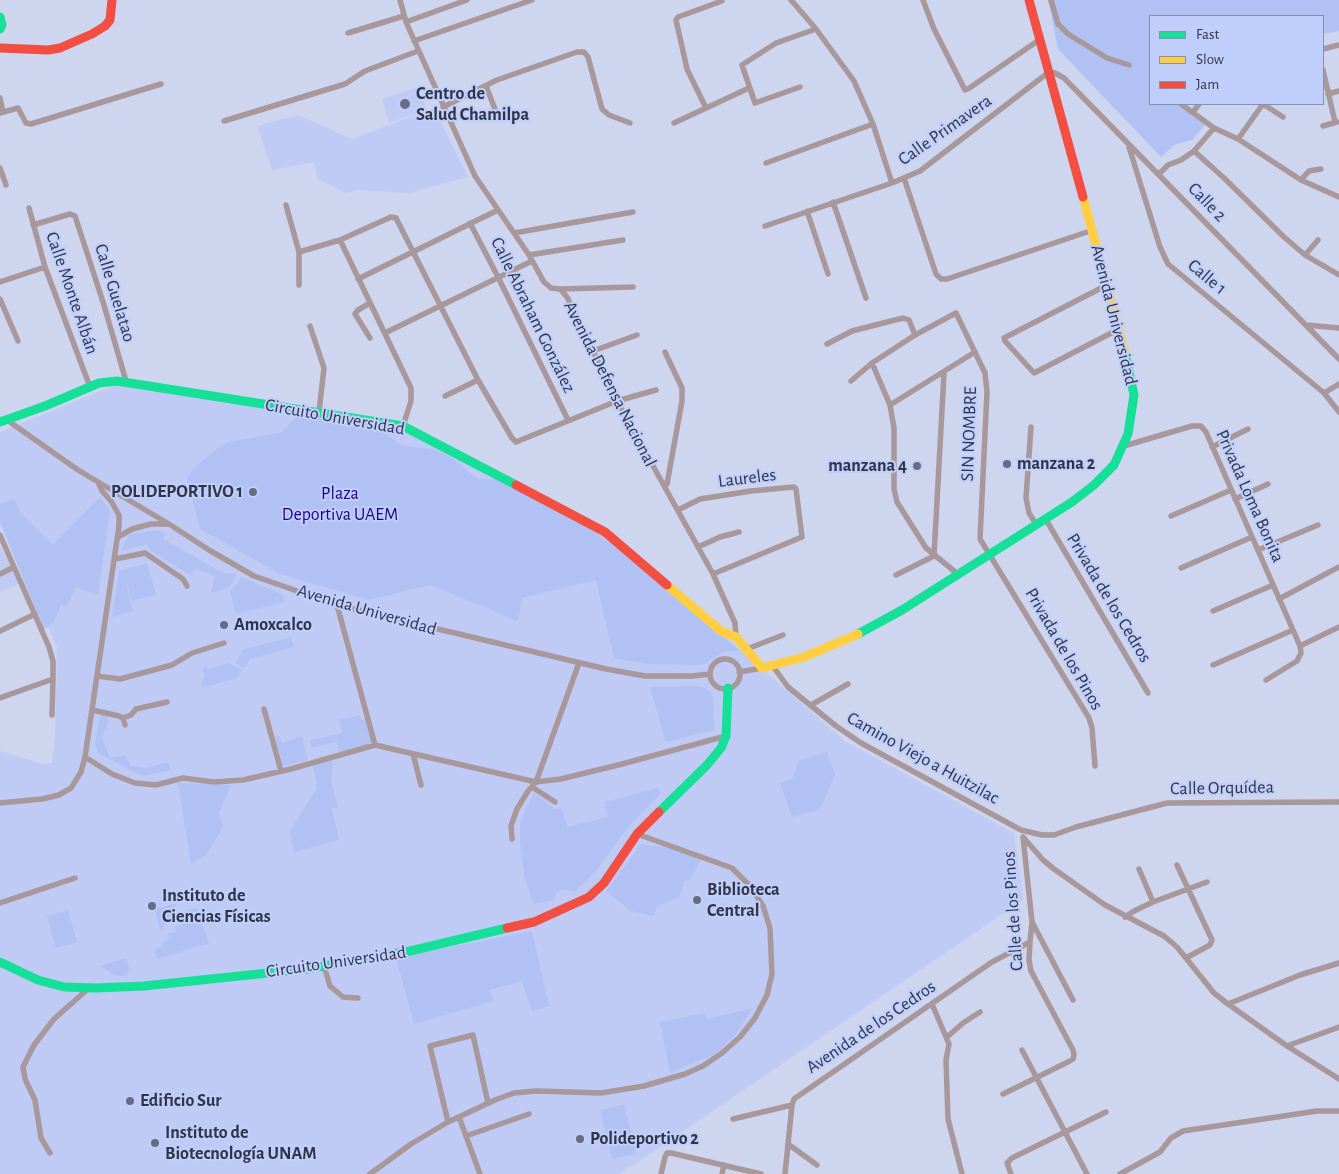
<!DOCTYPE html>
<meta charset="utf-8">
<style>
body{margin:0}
#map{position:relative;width:1339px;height:1174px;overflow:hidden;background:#cdd5ef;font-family:"Alegreya Sans",sans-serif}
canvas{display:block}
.legend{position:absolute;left:1149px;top:15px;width:175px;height:90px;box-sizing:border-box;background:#c0cefc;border:1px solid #8690b3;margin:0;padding:6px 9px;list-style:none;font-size:15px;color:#2f3446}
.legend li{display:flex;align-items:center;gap:10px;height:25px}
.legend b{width:25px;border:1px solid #8690b3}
</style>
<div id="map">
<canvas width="1339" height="1174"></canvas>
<ul class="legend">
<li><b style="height:6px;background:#16e098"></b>Fast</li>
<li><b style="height:6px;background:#ffcf43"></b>Slow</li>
<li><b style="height:6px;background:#f24e42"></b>Jam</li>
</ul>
</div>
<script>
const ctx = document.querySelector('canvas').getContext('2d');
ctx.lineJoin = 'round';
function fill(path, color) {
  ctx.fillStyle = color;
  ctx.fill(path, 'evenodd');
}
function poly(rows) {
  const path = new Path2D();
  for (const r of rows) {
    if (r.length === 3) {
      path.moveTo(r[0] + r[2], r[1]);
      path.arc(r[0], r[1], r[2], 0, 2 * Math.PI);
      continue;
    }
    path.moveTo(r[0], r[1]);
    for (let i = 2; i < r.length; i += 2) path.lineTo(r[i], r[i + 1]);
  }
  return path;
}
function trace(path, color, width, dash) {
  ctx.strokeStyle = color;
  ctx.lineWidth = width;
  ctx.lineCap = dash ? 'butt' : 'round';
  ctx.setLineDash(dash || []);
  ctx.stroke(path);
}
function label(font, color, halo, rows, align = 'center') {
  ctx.font = font + ' "Alegreya Sans",sans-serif';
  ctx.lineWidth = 4;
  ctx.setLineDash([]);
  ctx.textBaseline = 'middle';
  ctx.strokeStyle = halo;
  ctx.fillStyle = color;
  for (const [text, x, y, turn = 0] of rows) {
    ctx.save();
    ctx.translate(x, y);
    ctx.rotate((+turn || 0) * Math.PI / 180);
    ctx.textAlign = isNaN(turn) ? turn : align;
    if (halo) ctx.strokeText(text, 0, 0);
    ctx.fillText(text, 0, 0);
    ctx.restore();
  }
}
const built = poly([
 [418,87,427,109,389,123,382,99],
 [434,108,468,177,409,193,357,190,346,193,318,179,314,162,272,170,257,126,298,115,352,139],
 [115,385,400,427,598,531,730,641,845,741,1014,833,1023,900,620,1174,0,1174,0,751,43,764,52,763,55,736,57,647,0,514,0,432],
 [0,545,19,584,0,592]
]);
const green = poly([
 [1048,0,1339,0,1339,31,1323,34,1323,16,1150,16,1150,104,1185,104,1208,122,1192,140,1174,145,1161,157,1058,49],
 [311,414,372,424,403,446,432,449,449,456,478,479,501,479,594,532,637,562,740,651,725,651,704,664,694,665,648,664,614,658,596,580,522,598,518,621,430,585,369,600,280,574,200,529,187,479,193,469,215,450,229,442,282,432,296,417],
 [100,497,110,510,98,595,76,587,67,606,61,605,53,623,44,629,0,523,0,504,14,499,20,512,53,545],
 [156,530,166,533,163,539,223,573,237,574,230,587,216,592,211,592,215,577,196,568,190,575,150,550,147,544,121,551,129,535],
 [147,563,156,595,132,601,123,570],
 [119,570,123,570,133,611,112,617],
 [242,577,283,595,284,602,236,614,230,591],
 [291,637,294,647,250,659,244,668,235,663,244,649],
 [228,663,242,670,237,678,205,687,200,685,206,674,202,671,205,666,209,669],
 [696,686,705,688,710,692,713,697,714,730,666,742,650,687],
 [103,714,108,717,107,727,104,731,102,737,110,758,125,755,131,766,146,768,168,762,170,770,145,776,135,773,98,753,95,744,100,715],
 [360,715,361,720,367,719,372,744,339,752,337,742,312,748,310,740,342,733,339,720],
 [279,735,282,743,302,736,308,760,283,766,275,736],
 [827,752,835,775,820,809,792,817,780,783,792,779,799,761],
 [333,760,331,781,338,807,332,809,339,840,294,852,290,831,317,788,313,765],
 [178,783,231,785,219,813,223,827,206,855,191,864],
 [658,788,660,794,629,826,595,872,574,892,564,889,557,892,553,900,534,904,524,875,520,843,520,822,534,793,555,809,562,808,567,827,608,817,605,802],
 [641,844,676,849,701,859,691,879,684,881,680,897,657,906,654,916,631,911,606,891],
 [177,903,172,915,160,931,155,909],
 [197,908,209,943,157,959,154,949,163,946,162,942,169,939,168,934,176,932,175,927,182,925,181,920,190,917,188,910],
 [68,910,77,942,56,948,47,916],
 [532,931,549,1006,532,1011,522,981,490,990,493,1001,414,1024,396,958],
 [126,958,129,968,127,976,116,976,100,966],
 [753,1008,736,1034,715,1054,670,1073,660,1022,705,1013,706,1019],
 [624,1104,636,1154,612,1159,600,1110]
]);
const street = poly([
 [400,0,406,22,475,176,529,255,544,282,551,288,560,289,567,297,617,401,713,574,735,623,736,637],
 [791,0,816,29,854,81,873,124,892,183],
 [923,0,934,29,965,90,968,89,1039,40],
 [1051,0,1058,24,1068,34,1107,58,1129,65],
 [406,22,467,0],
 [348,33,404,16],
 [414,41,532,0],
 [1323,49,1339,45],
 [1323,70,1335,122],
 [486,86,498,117],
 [800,87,755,103,742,65,776,43,816,29],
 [1328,94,1339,91],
 [0,98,3,112],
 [1181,104,1214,128,1238,139,1301,180,1339,197],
 [443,107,497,80,577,52,584,52,588,57,602,109,609,115,630,123],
 [706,108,687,69,676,20,678,17,722,1],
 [1193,112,1199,104],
 [0,113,18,108,26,123,31,124,161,84],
 [224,121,345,84,365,71,418,51],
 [674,123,749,88],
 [1323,126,1337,122],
 [1238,139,1263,104,1283,117],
 [1129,147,1160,247,1168,264,1324,393,1339,412],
 [1194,151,1224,178,1284,237,1305,255,1339,275],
 [766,163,873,124],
 [0,168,6,185],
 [1159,174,1168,165,1181,160,1194,151,1214,128],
 [904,178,936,274,941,279,947,279,1093,230],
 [1301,180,1309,171,1321,169],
 [833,202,866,298],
 [286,205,299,252,299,285],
 [29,208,45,267,90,387],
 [807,211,828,274],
 [470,223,498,277,568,420],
 [33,225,70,214,75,216,103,302,126,381],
 [765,226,892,183,920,171,1049,72,1055,73,1064,78,1339,359],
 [514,233,633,212],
 [340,240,411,388,411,401,403,426],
 [299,252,340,240,391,217,396,218,478,380,512,438,516,442,617,401,656,390],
 [529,255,623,240],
 [1305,255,1318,240],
 [358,279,498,210],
 [0,282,45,267],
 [1107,285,1004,338,1005,341,1034,373,1119,329],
 [560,289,633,287],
 [0,299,18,341],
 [370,303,358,310,355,314,370,338],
 [1306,325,1339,328],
 [310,326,324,368,319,412],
 [385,333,532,261],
 [827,344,852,331,903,318,909,320,915,335],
 [593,351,637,335],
 [665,352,682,388,682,401,667,484],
 [872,363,890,405,894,428,894,489,897,502,926,548,959,575],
 [851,381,872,363,915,335,956,313,985,373,987,392,980,539,1089,718,1092,728,1095,766],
 [1324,393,1339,384],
 [445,396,478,380],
 [890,405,975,352],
 [7,420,78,470,169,524,209,550,254,576,277,584,337,605,606,669,645,676,692,676,710,674],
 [1031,427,1026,498,1029,513,1036,524],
 [1124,446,1192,426,1201,426,1206,432,1300,646,1301,653,1297,661,1266,680],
 [1212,447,1248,429],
 [1235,499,1268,484],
 [678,510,700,499,751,491,794,487,796,489,802,537,713,574],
 [1171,516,1231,490],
 [1045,518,1148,693],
 [0,535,49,647,53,661,53,679,52,715],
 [118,537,132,529,151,524,168,524],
 [698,547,720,537,739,532],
 [1258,550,1318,525],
 [115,559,145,553,183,579,187,586],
 [1181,568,1252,537],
 [0,574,14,567],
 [896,575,934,556,944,373],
 [1279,599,1339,567],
 [337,605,375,745],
 [1213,611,1273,585],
 [0,631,35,614],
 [1300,646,1339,627],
 [747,649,783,635],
 [725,674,15],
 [772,665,788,687,836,726,861,743,1021,830,1042,835,1054,835,1076,827,1167,803,1339,802],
 [1213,665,1293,630],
 [739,672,762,668],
 [97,676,120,679,172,665,192,653,224,643],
 [0,698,53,679],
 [811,705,848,684],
 [264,709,281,771],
 [92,710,119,716,123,718,125,725],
 [123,718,131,715,136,709,167,702],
 [413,754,421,785],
 [85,757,112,774,135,783,156,785,183,778,214,782,243,780,291,769,375,745,536,782,561,779,622,764,726,736],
 [532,787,555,802],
 [0,803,42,799,59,795,71,788,81,772,85,757,119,526,119,515,111,501,102,491,98,482],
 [1023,837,1043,860,1054,869,1105,905,1164,936,1177,947,1214,993,1228,1004,1287,1046,1339,1079],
 [512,839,511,826,517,809,528,791,536,782,579,663],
 [1177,865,1212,940,1210,945,1186,958],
 [1139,869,1153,902],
 [0,903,75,878],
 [1125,917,1134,911,1153,902,1207,882],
 [1032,922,1073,1000],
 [324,966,330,986,343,997,358,998],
 [932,1004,949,1044,946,1060,948,1119,962,1174],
 [1228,1004,1300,975,1339,963],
 [947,1037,963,1023,980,1012],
 [1287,1046,1339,1027],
 [1022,1050,1087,1174],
 [1003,1094,1068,1062,1073,1059,1074,1055,1073,1050,1031,971,1029,960,1030,942,1032,922,1023,837],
 [459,1117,480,1174],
 [733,1119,792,1105],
 [448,1122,430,1046,473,1035,488,1103],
 [466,1136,529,1114],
 [788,1144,817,1165],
 [50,1153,41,1138,35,1100,25,1079,23,1067,34,1045,54,1019,89,988],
 [370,1174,411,1144,448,1122,495,1100,514,1093,536,1091,601,1093,644,1086,685,1074,703,1066,722,1053,740,1037,755,1018,767,995,772,974,770,928,763,906,750,886,732,868,637,834],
 [661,1174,665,1157,667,1153,671,1153,761,1174],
 [722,1174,724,1165],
 [785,1174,792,1105,794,1099,992,962,1030,942],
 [1011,1174,1007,1163,1012,1158,1106,1112],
 [1120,1174,1160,1152,1171,1138,1183,1131,1317,1111,1339,1111]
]);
const fast = poly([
 [0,17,2,25,0,29],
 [0,422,45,406,99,383,117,381,403,426,516,485],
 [858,634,902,610,1072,502,1094,485,1114,465,1128,434,1134,395,1125,353],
 [659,812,707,765,721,748,726,736,728,688],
 [0,962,38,980,64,987,96,988,144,986,306,969,410,951,507,928]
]);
const slow = poly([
 [1083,197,1125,353],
 [667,585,721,631,736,637,762,668,804,657,858,634]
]);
const jam = poly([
 [1029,0,1083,197],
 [0,48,48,50,60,48,92,34,105,26,110,20,112,0],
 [516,485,605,532,667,585],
 [507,928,534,922,589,897,604,883,637,834,659,812]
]);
const markers = [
 [405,104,6,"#666c81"],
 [1007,464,5,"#666c81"],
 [917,466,5,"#666c81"],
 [253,492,5,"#666c81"],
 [224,625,5,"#666c81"],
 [697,900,5,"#666c81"],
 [152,906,5,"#666c81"],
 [130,1101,5,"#666c81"],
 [580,1139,5,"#666c81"],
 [155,1143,5,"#666c81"]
];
const poiNames = [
 ["Centro de",416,94],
 ["Salud Chamilpa",416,115],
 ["manzana 2",1017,464],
 ["manzana 4",907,466,"right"],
 ["POLIDEPORTIVO 1",243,492,"right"],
 ["Amoxcalco",234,625],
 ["Biblioteca",707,890],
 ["Central",707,911],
 ["Instituto de",162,896],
 ["Ciencias Físicas",162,917],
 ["Edificio Sur",140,1101],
 ["Instituto de",165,1133],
 ["Biotecnología UNAM",165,1154],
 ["Polideportivo 2",590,1139]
];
const streetNames = [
 ["Calle Primavera",945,130,-35],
 ["Calle 2",1207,202,46],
 ["Calle 1",1207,277,40],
 ["Calle Monte Albán",72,293,71],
 ["Calle Guelatao",115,293,73],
 ["Calle Abraham González",533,315,64],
 ["Avenida Universidad",1114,315,76],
 ["Avenida Defensa Nacional",610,384,63],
 ["Circuito Universidad",335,417,10],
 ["SIN NOMBRE",969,434,-88],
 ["Laureles",747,478,-7],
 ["Privada Loma Bonita",1250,496,66],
 ["Privada de los Cedros",1109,598,59],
 ["Avenida Universidad",367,610,16],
 ["Privada de los Pinos",1064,649,60],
 ["Camino Viejo a Huitzilac",923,758,29],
 ["Calle Orquídea",1222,788,-1],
 ["Calle de los Pinos",1013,911,-94],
 ["Circuito Universidad",336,962,-8],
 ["Avenida de los Cedros",871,1027,-34]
];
const parkNames = [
 ["Plaza",340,494],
 ["Deportiva UAEM",340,515]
];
fill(built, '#bfcbf4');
fill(green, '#b2c1f4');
trace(street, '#a8979b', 5.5);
trace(fast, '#16e098', 9);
trace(slow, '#ffcf43', 9);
trace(jam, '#f24e42', 9);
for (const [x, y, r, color] of markers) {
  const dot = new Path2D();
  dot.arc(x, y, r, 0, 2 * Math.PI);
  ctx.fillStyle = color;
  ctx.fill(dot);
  trace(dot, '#c0cefc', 2);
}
label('bold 18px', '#2f3446', '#c0cefc', poiNames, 'left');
label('18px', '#2f3446', '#c0cefc', streetNames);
label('18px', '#1a018b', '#c0cefc', parkNames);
</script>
